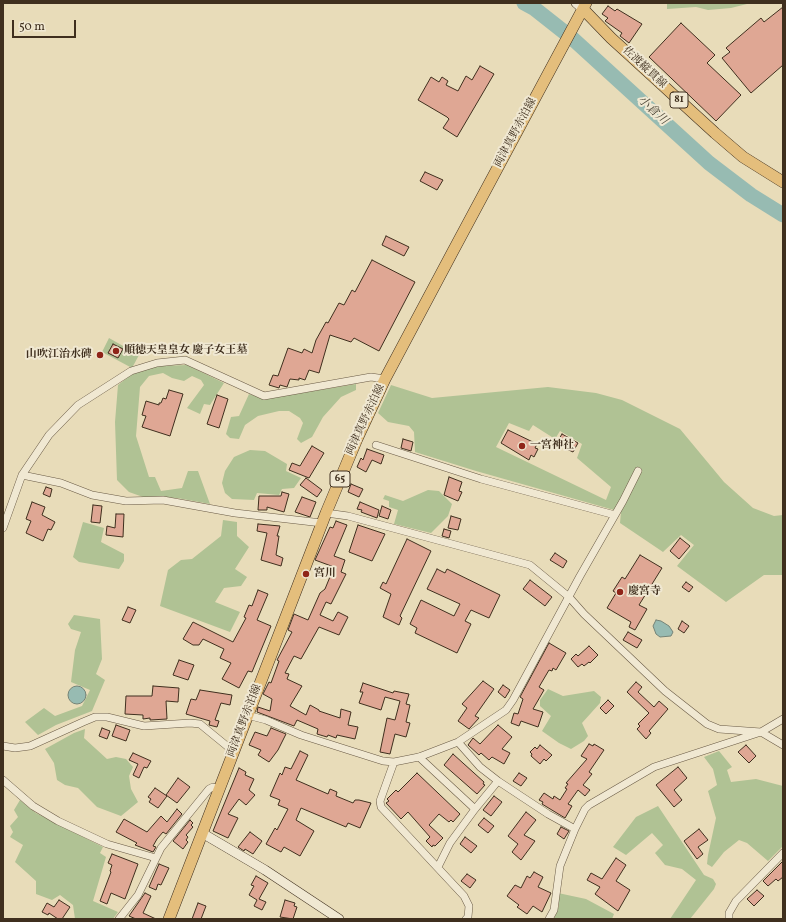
<!DOCTYPE html>
<meta charset="utf-8">
<style>
body{margin:0}
#map{position:relative;width:786px;height:922px;overflow:hidden;background:#e8dcb9;font-family:Vollkorn,serif}
canvas{display:block}
.frame{position:absolute;inset:0;border:4px solid #3f2f1e;pointer-events:none}
.scale{position:absolute;left:12px;top:20px;width:64px;height:18px;box-sizing:border-box;border:2px solid #3f2f1e;border-top:0;padding-left:5px;font-size:12px;line-height:14px;white-space:nowrap;color:#3f2f1e;-webkit-text-stroke:3px #f0e8d2;paint-order:stroke}
</style>
<div id="map">
<canvas width="786" height="922"></canvas>
<div class="frame"></div>
<div class="scale">50 m</div>
</div>
<script>
const ctx = document.querySelector('canvas').getContext('2d');
ctx.lineJoin = 'round';
function fill(path, color) {
  ctx.fillStyle = color;
  ctx.fill(path, 'evenodd');
}
function poly(rows) {
  const path = new Path2D();
  for (const r of rows) {
    if (r.length === 3) {
      path.moveTo(r[0] + r[2], r[1]);
      path.arc(r[0], r[1], r[2], 0, 2 * Math.PI);
      continue;
    }
    path.moveTo(r[0], r[1]);
    for (let i = 2; i < r.length; i += 2) path.lineTo(r[i], r[i + 1]);
  }
  return path;
}
function trace(path, color, width, dash) {
  ctx.strokeStyle = color;
  ctx.lineWidth = width;
  ctx.lineCap = dash ? 'butt' : 'round';
  ctx.setLineDash(dash || []);
  ctx.stroke(path);
}
function label(font, color, halo, rows, align = 'center') {
  ctx.font = font + ' Vollkorn,"Noto Serif JP",serif';
  ctx.lineWidth = 4;
  ctx.setLineDash([]);
  ctx.textBaseline = 'middle';
  ctx.strokeStyle = halo;
  ctx.fillStyle = color;
  for (const [text, x, y, turn = 0] of rows) {
    ctx.save();
    ctx.translate(x, y);
    ctx.rotate((+turn || 0) * Math.PI / 180);
    ctx.textAlign = isNaN(turn) ? turn : align;
    if (halo) ctx.strokeText(text, 0, 0);
    ctx.fillText(text, 0, 0);
    ctx.restore();
  }
}
const green = poly([
 [667,3,751,3,731,8,708,10,696,7,667,9],
 [109,338,139,355,132,368,102,352],
 [187,365,224,383,210,405,204,404,200,414,187,408,204,385,201,380,192,376,184,381,172,378,163,373,149,376,140,387,136,436,149,477,155,477,161,491,182,488,188,471,198,471,210,504,177,498,143,497,129,492,117,480,115,422,118,385,132,374,158,366],
 [356,384,356,390,341,397,323,417,312,437,301,443,297,439,303,423,300,418,289,411,279,411,258,416,245,425,239,439,230,438,226,434,231,417,239,416,249,394,265,399],
 [391,385,432,398,548,387,596,393,622,400,680,429,724,482,753,508,774,516,783,515,783,575,764,575,726,602,677,566,694,545,681,535,663,552,620,523,621,512,476,471,415,452,414,432,409,426,388,422,378,413],
 [509,423,529,431,533,425,555,439,560,431,582,444,577,458,611,487,606,500,496,447],
 [250,450,265,451,287,464,286,471,301,478,294,488,282,489,279,495,257,493,254,500,232,499,225,493,222,483,225,471,234,457],
 [428,490,439,491,452,504,448,516,431,533,394,524,398,510,389,507,389,501,383,499,385,495,403,501],
 [223,520,237,522,237,536,249,547,235,569,247,577,241,586,224,588,215,602,240,612,230,632,160,606,168,570,181,560,192,559,221,536],
 [83,522,104,528,101,542,124,554,124,561,119,569,79,562,73,557],
 [74,615,100,619,102,659,96,674,105,680,92,711,56,725,38,735,25,722,44,708,55,716,82,706,90,690,71,682,75,650,81,632,71,629,68,624],
 [548,689,563,696,594,691,601,697,600,703,582,723,588,736,584,741,571,749,559,743,542,731,551,716,540,706,540,700],
 [85,729,84,738,107,759,116,757,126,759,133,767,129,776,131,789,138,802,121,816,97,807,78,788,65,785,57,780,54,763,45,749,74,733],
 [719,751,732,767,727,770,731,782,756,779,783,786,783,846,768,861,747,843,739,840,724,852,712,867,707,864,708,855,716,818,708,791,717,785,713,769,704,757],
 [20,800,36,813,103,847,100,853,106,857,93,901,118,912,113,919,75,919,73,905,60,895,52,900,36,894,36,881,15,862,23,845,10,837,13,832,10,826,18,817,14,810],
 [658,806,704,875,713,879,716,884,714,889,690,919,670,919,696,880,682,869,665,865,655,853,663,845,652,833,626,855,613,847,636,817],
 [558,893,586,899,614,914,612,919,554,919,559,906]
]);
const water = poly([
 [656,620,661,621,669,626,673,632,671,636,660,637,656,634,653,626,656,620],
 [77,695,9]
]);
const river = poly([
 [524,3,535,9,573,39,709,163,751,195,783,215]
]);
const building = poly([
 [608,6,615,11,617,9,642,24,629,43,620,36,622,33,605,21,608,18,602,14,608,6],
 [783,7,783,65,751,93,722,58,730,52,726,48,761,18,764,22,783,7],
 [681,23,715,55,707,63,741,95,716,121,649,57,681,23],
 [480,66,494,74,457,137,443,128,449,119,447,117,418,100,431,77,439,82,442,77,448,81,446,85,458,91,466,76,472,80,480,66],
 [425,172,443,180,437,190,420,181,425,172],
 [386,236,409,247,404,256,382,245,386,236],
 [372,260,415,282,379,351,354,338,351,342,330,335,319,373,309,370,305,380,299,378,299,380,290,379,287,387,280,385,279,388,269,385,273,375,278,376,288,348,302,353,304,349,312,353,316,340,326,322,328,323,339,303,344,305,352,290,355,292,372,260],
 [113,344,123,349,118,358,108,353,113,344],
 [169,390,183,394,170,436,142,427,146,416,142,415,146,401,159,405,159,403,161,403,163,398,166,399,169,390],
 [217,395,228,399,219,428,207,424,217,395],
 [508,430,537,444,535,448,538,449,534,457,531,455,529,460,501,443,508,430],
 [562,434,578,443,573,452,556,444,562,434],
 [403,439,413,442,411,451,401,448,403,439],
 [312,446,324,453,309,478,289,470,292,463,300,466,312,446],
 [367,449,384,455,381,464,372,460,366,472,357,467,361,458,363,460,367,449],
 [449,477,462,482,459,491,462,492,458,501,444,495,449,477],
 [306,478,322,490,317,497,300,485,306,478],
 [351,484,363,489,359,497,348,492,351,484],
 [46,487,52,489,50,497,43,494,46,487],
 [282,492,289,494,284,512,267,507,267,510,258,510,259,496,281,496,282,492],
 [302,497,316,502,310,517,295,512,302,497],
 [32,502,45,507,42,515,55,522,51,530,48,529,43,541,26,533,31,521,26,519,32,502],
 [360,502,379,510,377,518,361,512,362,510,357,509,360,502],
 [93,505,102,506,100,523,91,522,93,505],
 [382,506,391,510,388,519,379,516,382,506],
 [116,514,124,514,123,537,106,535,107,526,115,528,116,514],
 [451,516,461,519,458,530,448,528,451,516],
 [336,521,347,525,334,556,345,560,341,572,346,574,331,604,326,602,320,615,333,621,338,612,348,617,339,635,319,627,301,659,294,656,285,673,289,674,287,679,302,686,290,706,306,715,310,705,319,710,319,711,340,718,341,709,351,712,348,725,358,727,355,739,337,735,336,738,328,735,327,737,317,734,318,729,297,720,294,726,257,712,258,707,270,711,272,699,263,694,269,682,271,683,279,661,277,660,292,632,288,630,294,614,308,620,320,593,325,589,334,567,315,560,330,527,333,528,336,521],
 [258,524,280,526,277,536,279,536,276,555,283,558,281,566,261,560,267,533,257,531,258,524],
 [358,525,385,534,372,561,349,552,358,525],
 [444,529,451,531,449,538,442,536,444,529],
 [680,538,690,546,679,559,670,551,680,538],
 [407,539,431,551,400,616,402,618,399,625,383,617,391,594,380,588,383,582,386,584,407,539],
 [555,553,567,561,563,568,550,560,555,553],
 [640,555,662,568,639,605,647,609,635,630,629,627,631,622,607,608,616,593,613,591,622,577,625,579,640,555],
 [437,569,445,573,447,569,500,595,489,618,471,610,465,621,471,624,457,653,415,633,417,628,410,624,421,600,454,616,460,604,427,589,437,569],
 [530,580,552,597,545,606,523,589,530,580],
 [686,582,693,587,689,592,682,587,686,582],
 [258,590,268,594,257,620,271,626,252,672,248,671,239,688,222,679,231,663,220,658,224,649,203,639,199,645,193,645,183,639,193,622,233,642,246,618,244,617,249,605,252,606,258,590],
 [128,607,136,610,130,623,122,620,128,607],
 [682,621,689,626,684,633,678,629,682,621],
 [628,632,642,640,637,648,623,640,628,632],
 [549,643,566,653,556,670,553,668,552,671,549,670,539,687,544,690,533,709,543,712,538,727,521,721,519,726,511,723,514,713,518,714,523,699,520,697,549,643],
 [589,646,598,655,590,663,589,662,584,666,582,664,578,667,571,659,576,654,578,656,589,646],
 [179,660,194,665,188,680,173,675,179,660],
 [483,681,494,689,475,716,479,718,469,729,458,721,467,708,462,704,483,681],
 [636,682,642,687,638,692,654,707,659,701,668,709,649,731,651,733,646,739,637,729,640,726,638,724,649,713,627,692,636,682],
 [363,683,393,693,394,691,409,694,406,704,410,705,406,722,410,723,406,737,395,734,390,754,380,752,387,718,395,720,400,701,385,697,381,710,359,703,363,692,360,692,363,683],
 [503,685,510,690,505,698,498,692,503,685],
 [153,686,179,688,178,702,166,701,167,719,150,720,150,718,143,719,143,715,125,714,126,696,152,696,153,686],
 [200,690,232,695,230,705,221,703,215,720,219,721,217,727,209,725,210,721,186,714,191,699,196,700,200,690],
 [608,700,614,706,606,714,600,708,608,700],
 [116,725,130,730,126,741,112,736,116,725],
 [498,725,512,737,502,749,510,753,504,764,492,757,489,760,481,753,479,755,468,745,473,738,480,744,498,725],
 [102,728,110,731,107,739,99,736,102,728],
 [271,728,286,734,278,750,269,762,258,755,261,750,249,745,255,732,267,736,271,728],
 [589,744,593,746,594,744,604,750,589,772,592,774,583,785,590,790,585,796,578,790,568,804,572,806,565,818,542,804,543,802,539,800,544,793,553,799,554,796,560,800,567,789,565,788,568,784,566,783,587,759,581,756,589,744],
 [540,745,552,755,546,761,544,759,540,764,531,756,532,754,530,752,535,747,537,749,540,745],
 [746,745,756,756,749,763,738,752,746,745],
 [300,751,308,755,296,780,328,794,330,789,337,792,336,796,353,803,355,800,359,800,371,803,360,828,348,823,346,827,301,808,296,820,314,831,300,856,284,847,281,852,266,844,275,828,277,830,288,809,278,805,280,800,270,796,280,773,282,775,285,767,291,769,300,751],
 [133,753,151,761,147,768,144,767,139,778,133,775,138,764,129,760,133,753],
 [453,754,484,782,483,784,485,785,477,794,444,765,453,754],
 [678,767,687,778,674,790,682,800,674,807,656,785,678,767],
 [239,768,246,772,245,775,254,779,249,790,255,795,246,805,239,799,228,814,238,818,228,838,213,831,239,768],
 [417,773,460,814,453,822,451,820,449,822,439,814,429,825,443,838,435,846,433,845,432,847,426,841,430,837,408,812,401,819,386,803,389,801,387,799,396,790,398,792,417,773],
 [519,773,527,778,521,786,513,781,519,773],
 [178,778,190,787,177,803,166,795,178,778],
 [155,788,167,796,158,808,149,802,151,799,148,797,155,788],
 [494,796,502,802,491,816,483,810,494,796],
 [177,809,182,814,166,834,163,832,157,839,153,846,156,847,153,852,135,845,137,843,116,832,124,819,147,832,161,816,167,822,177,809],
 [526,812,536,820,524,835,535,841,521,860,512,852,518,844,508,836,526,812],
 [484,818,494,826,488,833,478,825,484,818],
 [190,820,193,823,191,825,193,827,186,835,188,837,186,840,188,842,183,849,173,841,190,820],
 [561,827,569,831,564,839,557,834,561,827],
 [699,829,708,840,698,847,703,854,697,859,684,841,699,829],
 [250,832,262,841,253,854,245,849,244,851,238,847,250,832],
 [465,837,477,846,471,853,460,844,465,837],
 [112,854,138,864,125,899,111,893,107,904,100,901,111,872,110,871,112,865,108,863,112,854],
 [616,858,626,865,616,881,630,890,618,911,595,894,600,887,587,880,591,873,602,879,616,858],
 [783,861,783,877,778,881,776,879,768,886,763,881,783,861],
 [159,864,169,868,161,885,158,884,156,890,149,887,159,864],
 [534,872,543,877,538,887,551,893,542,912,533,906,527,914,517,907,519,905,507,896,515,885,521,888,527,876,530,878,534,872],
 [467,874,476,880,470,888,461,881,467,874],
 [256,876,268,883,259,899,266,902,262,910,254,906,257,900,249,895,254,886,251,885,256,876],
 [757,890,764,896,754,906,747,899,757,890],
 [145,893,151,896,143,913,156,919,136,919,129,916,145,893],
 [59,900,70,907,62,919,58,919,49,913,48,915,42,912,47,903,54,907,59,900],
 [285,900,295,903,294,906,297,907,293,919,280,917,285,900],
 [198,903,206,906,201,919,192,919,198,903]
]);
const street = poly([
 [376,445,481,479,615,515],
 [22,475,61,483,92,495,126,501,163,500,235,513,322,523],
 [326,513,348,516,530,565,569,597,584,614,665,691,707,724,719,729,761,732,783,745],
 [3,528,22,475,49,435,78,405,131,371,157,363,185,360,264,396,371,377,385,379],
 [247,715,266,720,301,735,383,761,394,762,419,757,458,742,506,710,513,700,580,576,623,501,638,471],
 [458,742,480,767,498,781,548,814,575,829],
 [3,746,15,748,30,746,83,722,95,717,107,717,144,726,190,723,200,724,233,751],
 [419,757,475,809,498,781],
 [394,762,380,801,381,807,464,896,469,906,468,917,466,919],
 [3,780,33,806,58,821,107,844,156,858],
 [438,867,450,843,475,809],
 [119,919,138,895,161,848,209,789,213,787,219,789],
 [549,919,554,910,560,866,575,829,585,809,589,805,654,767,761,732,783,719],
 [729,919,729,913,736,901,783,853]
]);
const secondary = poly([
 [576,3,583,9],
 [202,833,265,870,339,919]
]);
const primary = poly([
 [583,9,611,38,715,133,743,157,783,182],
 [169,919,326,513,357,439,385,379,452,253,586,3]
]);
const markers = [
 [116,351,4,"#8f2418"],
 [100,355,4,"#8f2418"],
 [522,446,4,"#8f2418"],
 [306,574,4,"#8f2418"],
 [620,592,4,"#8f2418"]
];
const shields = [
 [679,100,18],
 [340,479,20]
];
const shieldNames = [
 ["81",679,100],
 ["65",340,479]
];
const streetNames = [
 ["佐渡縦貫線",644,68,43],
 ["両津真野赤泊線",516,133,-62],
 ["両津真野赤泊線",366,420,-65],
 ["両津真野赤泊線",245,721,-69]
];
const poiNames = [
 ["順徳天皇皇女 慶子女王墓",124,351],
 ["山吹江治水碑",92,355,"right"],
 ["一宮神社",530,446],
 ["宮川",314,574],
 ["慶宮寺",628,592]
];
const waterNames = [
 ["小倉川",652,111,42]
];
fill(green, '#b0c294');
fill(water, '#97bbb2');
trace(water, '#748377', 1);
trace(river, '#97bbb2', 15);
fill(building, '#dfa794');
trace(building, '#3f2f1e', 1);
trace(street, '#695a45', 8);
trace(secondary, '#3f2f1e', 10);
trace(primary, '#3f2f1e', 12);
trace(street, '#f0e8d2', 7);
trace(secondary, '#f0e8d2', 9);
trace(primary, '#e4be7c', 11);
for (const [x, y, r, color] of markers) {
  const dot = new Path2D();
  dot.arc(x, y, r, 0, 2 * Math.PI);
  ctx.fillStyle = color;
  ctx.fill(dot);
  trace(dot, '#f0e8d2', 1.5);
}
for (const [x, y, w] of shields) {
  const box = new Path2D();
  box.roundRect(x - w / 2, y - 8, w, 16, 3);
  ctx.fillStyle = '#f0e8d2';
  ctx.fill(box);
  trace(box, '#3f2f1e', 1);
}
label('bold 10px', '#3f2f1e', null, shieldNames);
label('11px', '#3f2f1e', '#f0e8d2', streetNames);
label('bold 11px', '#3f2f1e', '#f0e8d2', poiNames, 'left');
label('italic 12px', '#514b3c', '#f0e8d2', waterNames);
</script>
